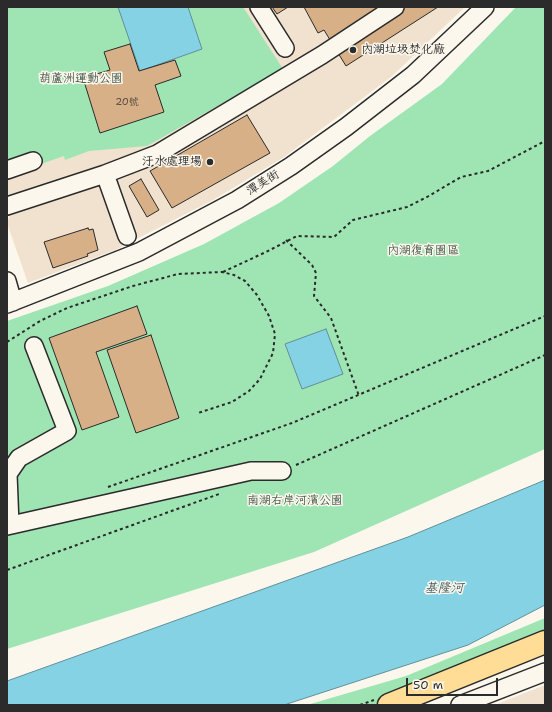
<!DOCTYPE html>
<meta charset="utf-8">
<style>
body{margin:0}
#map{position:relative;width:552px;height:712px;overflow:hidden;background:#fbf7ec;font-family:"Shantell Sans",sans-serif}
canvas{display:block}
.frame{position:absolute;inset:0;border:8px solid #2b2b2b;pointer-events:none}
.scale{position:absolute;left:406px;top:678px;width:92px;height:18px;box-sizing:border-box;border:2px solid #2b2b2b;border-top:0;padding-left:5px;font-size:12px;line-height:14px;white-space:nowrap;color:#2b2b2b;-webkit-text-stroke:3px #fbf7ec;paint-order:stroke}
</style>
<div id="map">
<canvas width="552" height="712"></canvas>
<div class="frame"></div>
<div class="scale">50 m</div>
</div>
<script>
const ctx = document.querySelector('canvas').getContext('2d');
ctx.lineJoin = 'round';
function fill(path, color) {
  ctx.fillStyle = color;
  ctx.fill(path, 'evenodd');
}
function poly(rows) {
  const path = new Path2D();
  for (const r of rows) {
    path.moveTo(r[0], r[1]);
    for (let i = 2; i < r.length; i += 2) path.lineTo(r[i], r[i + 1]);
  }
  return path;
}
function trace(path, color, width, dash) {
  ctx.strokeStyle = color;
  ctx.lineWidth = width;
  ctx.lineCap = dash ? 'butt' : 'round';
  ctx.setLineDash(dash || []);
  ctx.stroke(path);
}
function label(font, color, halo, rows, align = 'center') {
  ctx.font = font + ' "Shantell Sans","LXGW WenKai TC",sans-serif';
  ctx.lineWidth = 3;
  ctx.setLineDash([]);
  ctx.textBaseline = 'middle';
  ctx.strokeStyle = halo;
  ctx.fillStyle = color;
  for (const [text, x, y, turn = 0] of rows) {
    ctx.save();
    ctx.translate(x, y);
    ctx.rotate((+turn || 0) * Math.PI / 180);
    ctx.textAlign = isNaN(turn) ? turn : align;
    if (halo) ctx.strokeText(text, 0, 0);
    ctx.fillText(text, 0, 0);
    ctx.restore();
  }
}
const built = poly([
 [7,7,465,7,391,77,284,157,213,200,115,250,28,283,7,223,10,215,7,206],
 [545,685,545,705,495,705]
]);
const green = poly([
 [7,7,243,7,283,69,147,146,89,151,65,160,64,156,7,176],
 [516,7,545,7,545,449,314,552,7,649,7,321,108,286,204,244,279,203,333,166,370,136,442,84],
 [545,618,545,644,384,705,307,705,406,676]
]);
const water = poly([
 [118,7,188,7,202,49,140,71,118,7],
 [326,329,343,374,302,389,285,344,326,329],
 [545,480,545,605,468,645,284,705,7,705,7,681,408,537,545,480]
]);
const building = poly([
 [272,7,288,7,277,14,272,7],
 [304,7,438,7,346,66,324,30,318,33,304,7],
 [130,44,139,71,175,60,181,76,155,85,164,112,100,133,83,78,110,70,104,52,130,44],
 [247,115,270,153,172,208,150,171,247,115],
 [141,179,159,210,147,217,129,186,141,179],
 [88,228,89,230,93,229,98,250,87,254,88,256,53,268,44,242,88,228],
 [137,306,147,334,96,352,119,417,82,430,49,338,137,306],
 [151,335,179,418,136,433,107,350,151,335]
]);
const path = poly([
 [286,240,312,265,316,273,314,296,331,318,359,396],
 [223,272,268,251,297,236,334,237,353,220,407,207,427,197,461,177,488,171,545,141],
 [7,342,40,321,67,308,133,286,178,274,222,272,234,275,245,281,257,295,269,316,275,334,273,353,260,379,249,391,232,402,198,413],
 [296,465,545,355],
 [108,487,292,423,545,316],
 [7,570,219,494],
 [360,705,374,700]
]);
const minor = poly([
 [259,7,285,48],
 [7,170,33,161],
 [105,174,127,236],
 [7,206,105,174,157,154,322,55,395,7],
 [7,281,13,302],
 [7,304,139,252,237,200,291,166,346,127,413,75,485,7],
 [10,525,8,474,19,458,67,431,34,346],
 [7,526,251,471,282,471],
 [460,705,545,672]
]);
const highway = poly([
 [389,705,545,642]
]);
const markers = [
 [353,50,4,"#2b2b2b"],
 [210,162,4,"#2b2b2b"]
];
const numberNames = [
 ["20號",127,102]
];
const poiNames = [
 ["內湖垃圾焚化廠",361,50],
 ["汙水處理場",202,162,"right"]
];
const parkNames = [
 ["葫蘆洲運動公園",81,79],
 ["內湖復育園區",423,251],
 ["南湖右岸河濱公園",295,501]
];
const streetNames = [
 ["潭美街",263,183,-32]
];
const waterNames = [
 ["基隆河",444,589]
];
fill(built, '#f0e2ce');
fill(green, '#9ee5b3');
fill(water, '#85d2e4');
trace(water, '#618f9a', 1);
fill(building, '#d7b088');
trace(building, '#2b2b2b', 1);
trace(minor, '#2b2b2b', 20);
trace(highway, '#2b2b2b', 25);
trace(path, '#2b2b2b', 2, [3, 3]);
trace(minor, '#fbf7ec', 17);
trace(highway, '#ffdd96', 22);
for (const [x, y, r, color] of markers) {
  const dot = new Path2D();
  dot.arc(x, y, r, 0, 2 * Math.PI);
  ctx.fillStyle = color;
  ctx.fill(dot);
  trace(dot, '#fbf7ec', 1.5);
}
label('10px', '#564c42', null, numberNames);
label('12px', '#2b2b2b', '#fbf7ec', poiNames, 'left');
label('12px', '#485a4d', '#fbf7ec', parkNames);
label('12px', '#2b2b2b', '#fbf7ec', streetNames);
label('italic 13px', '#465d62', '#fbf7ec', waterNames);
</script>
